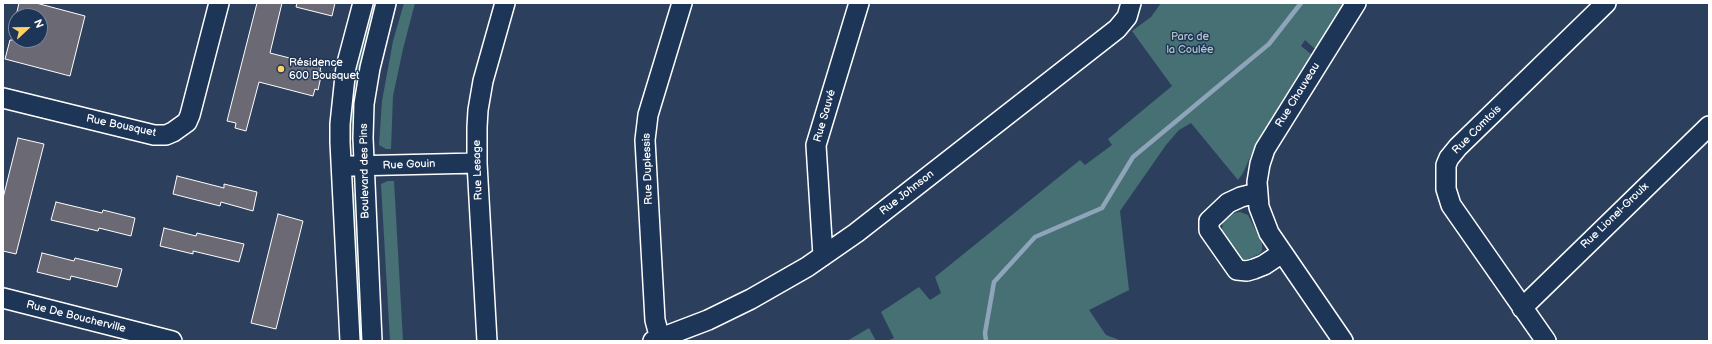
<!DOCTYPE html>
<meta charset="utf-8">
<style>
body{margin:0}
#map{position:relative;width:1712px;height:344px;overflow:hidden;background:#2c3f5d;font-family:"Balsamiq Sans",sans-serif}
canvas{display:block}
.frame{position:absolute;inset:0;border:4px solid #fff;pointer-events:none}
.north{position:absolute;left:8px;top:8px;width:40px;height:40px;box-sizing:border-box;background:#1d3557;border:1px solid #77869a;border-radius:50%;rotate:68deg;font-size:11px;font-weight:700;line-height:16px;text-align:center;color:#fff}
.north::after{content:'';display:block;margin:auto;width:14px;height:18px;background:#ffd166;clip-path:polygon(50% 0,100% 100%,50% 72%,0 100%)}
</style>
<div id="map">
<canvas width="1712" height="344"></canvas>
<div class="frame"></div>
<div class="north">N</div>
</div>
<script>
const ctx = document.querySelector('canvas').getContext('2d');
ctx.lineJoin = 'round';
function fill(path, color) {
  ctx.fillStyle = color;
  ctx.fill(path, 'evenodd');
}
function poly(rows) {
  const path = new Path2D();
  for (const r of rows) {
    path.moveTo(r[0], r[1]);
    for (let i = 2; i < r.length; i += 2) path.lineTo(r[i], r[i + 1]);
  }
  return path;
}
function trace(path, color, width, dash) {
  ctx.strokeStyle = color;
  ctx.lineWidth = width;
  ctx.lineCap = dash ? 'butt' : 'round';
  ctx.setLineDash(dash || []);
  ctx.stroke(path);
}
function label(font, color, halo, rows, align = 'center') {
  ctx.font = font + ' "Balsamiq Sans",sans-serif';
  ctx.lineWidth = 3;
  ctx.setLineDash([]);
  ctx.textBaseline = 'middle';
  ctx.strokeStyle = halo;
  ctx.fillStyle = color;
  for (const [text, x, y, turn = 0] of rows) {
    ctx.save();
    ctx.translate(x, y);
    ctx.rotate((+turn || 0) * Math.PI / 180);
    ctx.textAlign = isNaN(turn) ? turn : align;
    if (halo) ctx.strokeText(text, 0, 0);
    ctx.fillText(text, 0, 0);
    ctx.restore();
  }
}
const green = poly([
 [370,3,377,3,360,69,354,140,349,141,350,94],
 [404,3,415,3,403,49,393,96,391,149,386,149,379,145,382,101,393,41],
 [1161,3,1344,3,1315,49,1305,40,1301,46,1311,54,1257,142,1243,173,1238,180,1191,123,1179,130,1166,145,1120,211,1129,290,1089,310,1106,335,1122,341,887,341,894,338,881,312,919,287,930,300,941,293,935,277,1080,160,1085,165,1112,145,1108,139,1172,86,1132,31,1151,17],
 [388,181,394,181,403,341,390,341,381,184],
 [352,192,356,194,364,341,358,341],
 [1240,212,1248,215,1262,243,1262,251,1259,254,1248,259,1242,259,1238,256,1222,230,1223,222,1234,213],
 [869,328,876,341,847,341]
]);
const stream = poly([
 [986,341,985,333,994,282,1035,237,1102,208,1133,157,1269,44,1301,3]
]);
const building = poly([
 [19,3,36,3,85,16,70,76,5,59,10,40,40,40,40,16,16,16,19,3],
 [257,3,282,3,270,53,321,66,320,71,322,72,318,90,315,89,313,96,259,82,246,131,235,128,236,123,227,121,257,3],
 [297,3,335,3,332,16,296,7,297,3],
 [18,138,44,144,16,254,3,251,3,198,18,138],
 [177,176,224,188,224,184,257,192,253,211,221,202,220,206,173,194,177,176],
 [56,202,102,213,103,210,135,218,131,236,99,228,98,231,51,220,56,202],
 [278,214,303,221,276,329,251,323,278,214],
 [164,228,196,236,197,233,244,244,239,262,193,251,193,254,160,246,164,228],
 [42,253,74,261,75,258,122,269,117,287,71,276,70,280,37,272,42,253]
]);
const minor = poly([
 [3,98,154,135,166,135,173,132,187,122,190,115,219,3],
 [350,166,477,163],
 [1257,193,1241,197,1228,203,1209,221,1209,230,1237,270,1247,271,1254,269,1264,265,1282,253],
 [823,256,816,145,859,3],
 [3,298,172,341],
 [1522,308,1709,126],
 [660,339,655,320,645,140,648,115,682,3],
 [350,341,340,142,340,124,346,67,363,3],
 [372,341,363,138,364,104,370,68,386,3],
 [487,341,477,163,477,127,478,110,483,81,505,3],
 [653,341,708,320,751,299,807,267,856,233,1117,29,1127,17,1131,3],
 [1343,341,1269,233,1259,207,1257,182,1260,164,1265,149,1356,3],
 [1546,341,1451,205,1446,189,1446,165,1449,158,1458,147,1606,3]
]);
const markers = [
 [281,69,4,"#ffd166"]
];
const parkNames = [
 ["Parc de",1190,37],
 ["la Coulée",1190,50]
];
const poiNames = [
 ["Résidence",289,63],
 ["600 Bousquet",289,76]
];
const streetNames = [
 ["Rue Chauveau",1298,95,-58],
 ["Rue Sauvé",825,116,-74],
 ["Rue Bousquet",121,126,12],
 ["Rue Comtois",1477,130,-45],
 ["Rue Gouin",409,165,-2],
 ["Rue Duplessis",648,169,-92],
 ["Rue Lesage",478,170,-92],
 ["Boulevard des Pins",365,171,-91],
 ["Rue Johnson",907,193,-38],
 ["Rue Lionel-Groulx",1615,216,-44],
 ["Rue De Boucherville",76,317,14]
];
fill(green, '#477074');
trace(stream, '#8ea4b9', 4.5);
fill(building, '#6a6974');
trace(building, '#fff', 1);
trace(minor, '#fff', 22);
trace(minor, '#1d3557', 19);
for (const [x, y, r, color] of markers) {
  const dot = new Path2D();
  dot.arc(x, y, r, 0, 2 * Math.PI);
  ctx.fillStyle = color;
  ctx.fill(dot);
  trace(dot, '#1d3557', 1.5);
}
label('11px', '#b5c6c7', '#1d3557', parkNames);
label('11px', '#fff', '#1d3557', poiNames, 'left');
label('11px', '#fff', '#1d3557', streetNames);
</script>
